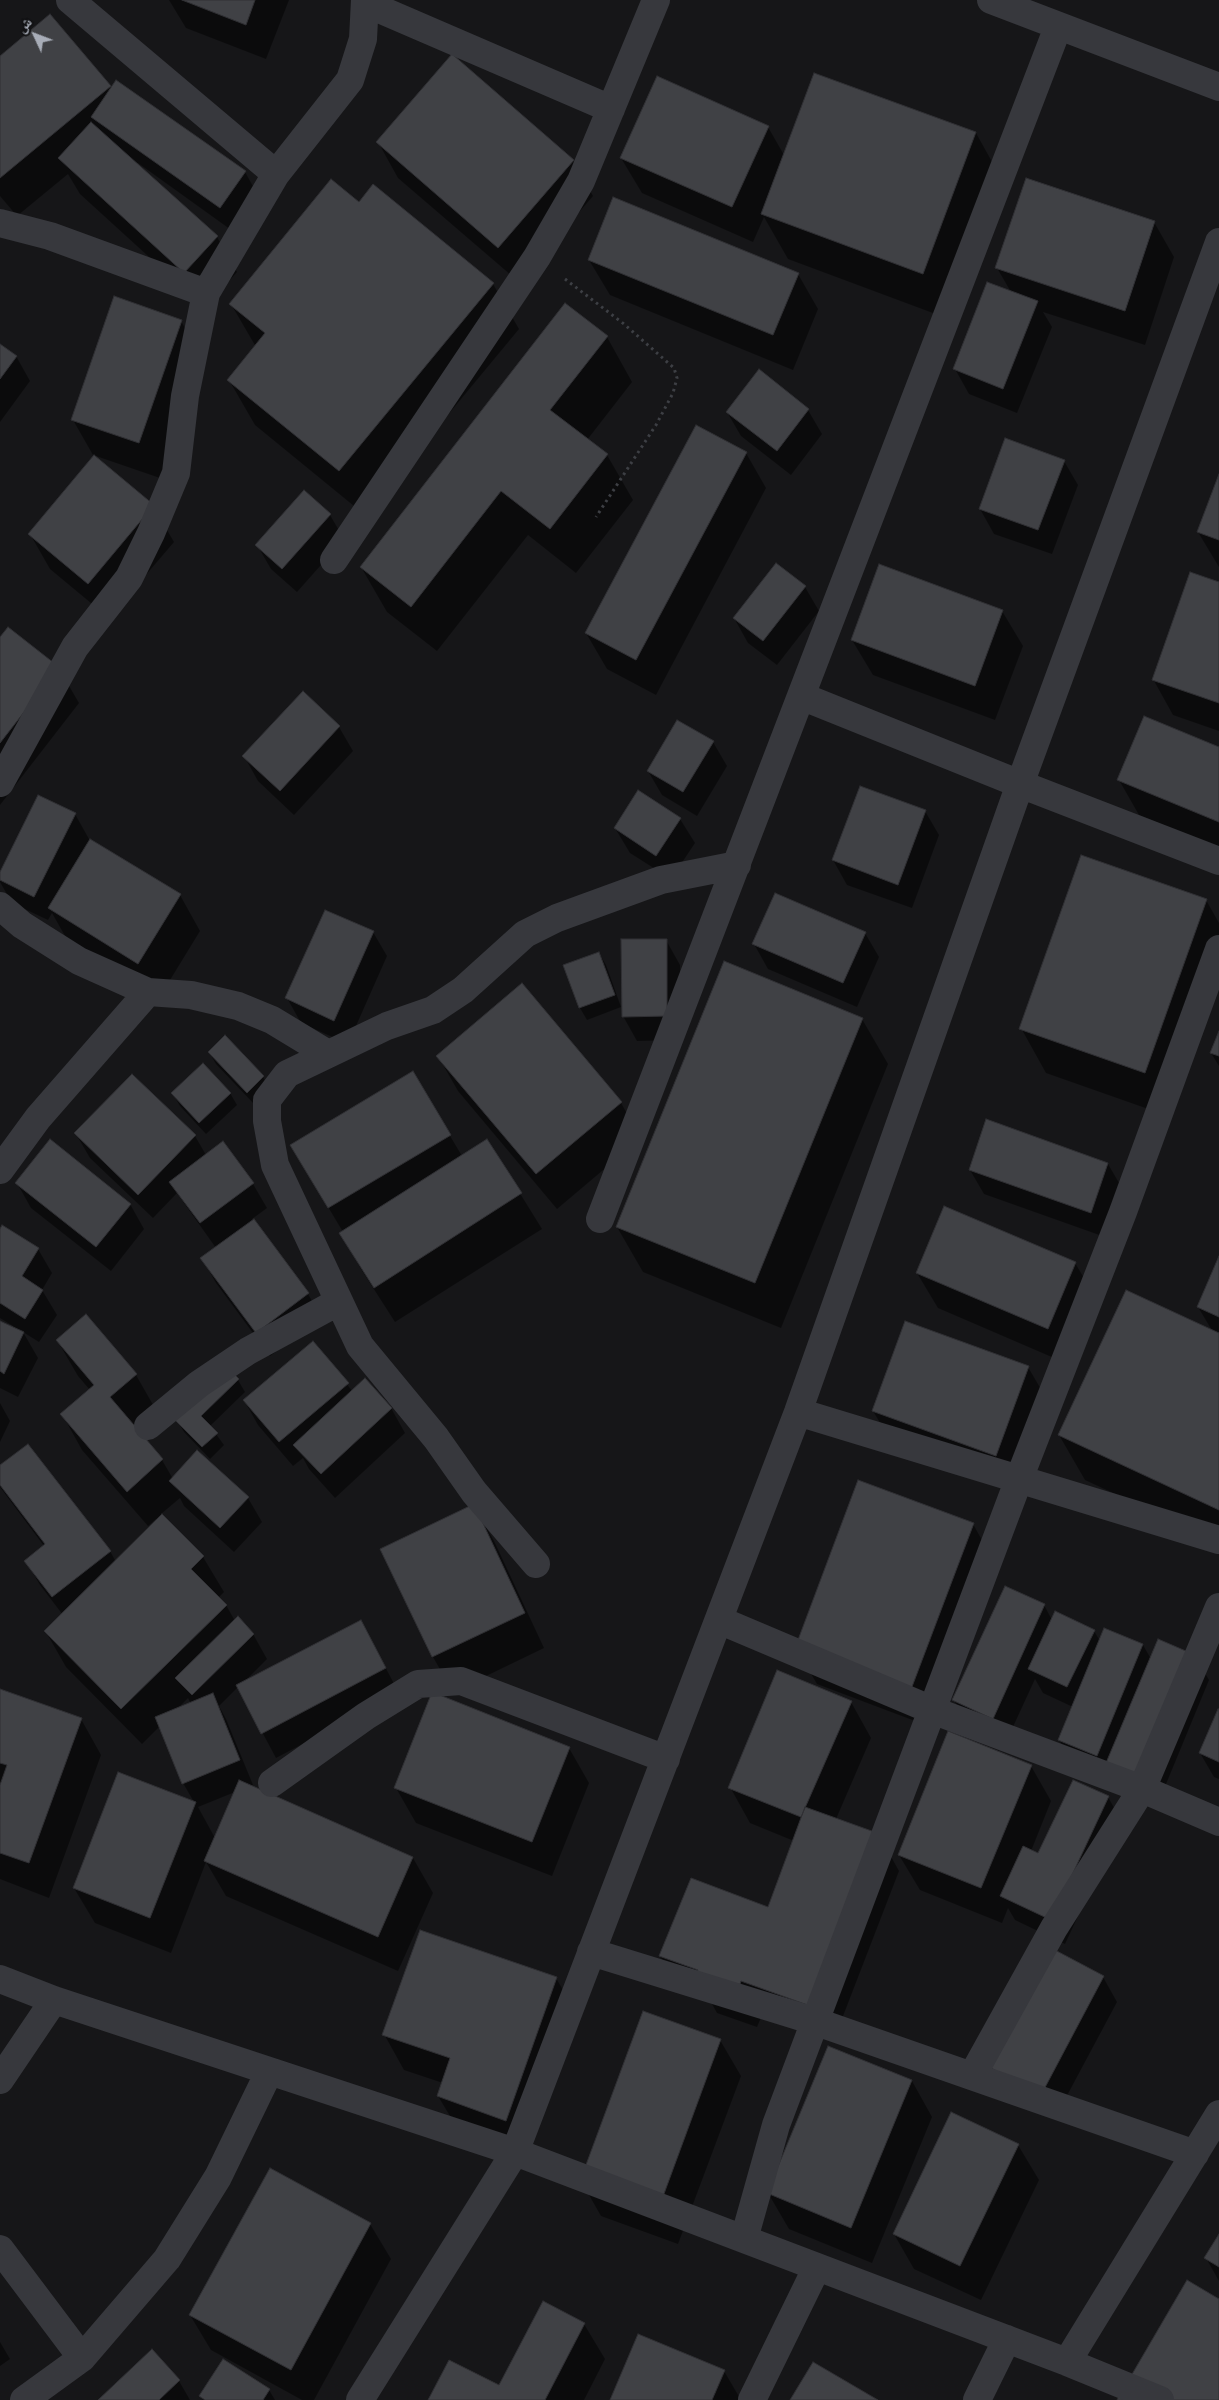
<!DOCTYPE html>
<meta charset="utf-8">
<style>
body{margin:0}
#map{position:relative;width:1219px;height:2400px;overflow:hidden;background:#161618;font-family:Roboto,"Noto Naskh Arabic",sans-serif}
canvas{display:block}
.north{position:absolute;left:10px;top:10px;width:50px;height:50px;-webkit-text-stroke:4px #111113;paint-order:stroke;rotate:313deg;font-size:14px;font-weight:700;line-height:20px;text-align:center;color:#a8adb8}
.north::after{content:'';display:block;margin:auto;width:18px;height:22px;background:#a8adb8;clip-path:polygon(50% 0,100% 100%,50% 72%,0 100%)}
</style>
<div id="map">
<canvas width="1219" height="2400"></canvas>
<div class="north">ش</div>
</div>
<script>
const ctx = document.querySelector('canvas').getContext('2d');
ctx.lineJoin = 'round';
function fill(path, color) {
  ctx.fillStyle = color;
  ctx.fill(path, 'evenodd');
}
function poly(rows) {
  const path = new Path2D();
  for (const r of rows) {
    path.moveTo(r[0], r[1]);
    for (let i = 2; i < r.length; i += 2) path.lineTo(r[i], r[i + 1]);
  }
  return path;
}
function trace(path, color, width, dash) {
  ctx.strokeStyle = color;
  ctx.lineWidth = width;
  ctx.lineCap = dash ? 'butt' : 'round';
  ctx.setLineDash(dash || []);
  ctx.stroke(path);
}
const shadow = poly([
 [169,0,289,0,266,59,186,28],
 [0,58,110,86,112,90,245,172,259,197,234,232,138,163,137,164,217,237,237,272,205,308,80,194,68,174,17,216,0,196],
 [768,127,784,155,976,133,1001,178,949,319,788,259,764,217,753,242,642,193,621,158],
 [378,142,573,161,593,196,519,282,398,178],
 [373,185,493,284,519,329,365,515,255,425,229,380,256,347,231,304,359,203],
 [1154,222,1174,257,1145,345,1043,312,1052,327,1017,413,969,394,955,369,1011,292,997,268],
 [589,260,798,274,818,309,793,370,610,295],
 [181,321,201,356,160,478,93,455,73,420],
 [607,337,632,382,587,440,607,455,633,500,576,573,528,535,437,651,387,612,361,567],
 [0,346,16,356,30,381,0,422],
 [808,410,822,434,791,475,741,436,727,412],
 [746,453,766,488,656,695,607,669,586,633],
 [1064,461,1078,485,1052,554,994,534,980,509],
 [1219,477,1219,567,1198,532],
 [305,492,330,515,344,539,297,592,271,569,257,545],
 [153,506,174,542,109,618,50,569,30,534],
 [1219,583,1219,731,1173,715,1153,679],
 [805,587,819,611,777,665,748,643,734,618],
 [1002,611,1023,646,995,720,873,675,852,640],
 [0,639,58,667,79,703,0,805],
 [303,693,339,727,353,751,294,815,258,781,244,756],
 [713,742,727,766,697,816,662,795,648,771],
 [1219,749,1219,848,1139,815,1119,780],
 [925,811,939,835,912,908,847,885,833,860],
 [75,814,89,839,180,895,200,931,159,998,69,943,52,913,48,920,12,903,0,882,0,874],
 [680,819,695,843,671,879,630,853,615,828],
 [1206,900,1219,923,1219,982,1171,1117,1046,1073,1021,1028],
 [373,932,387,956,348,1044,301,1023,287,998],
 [865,933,879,957,857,1007,768,969,754,944],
 [666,940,680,965,680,1040,637,1041,623,1016],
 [599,953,606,965,621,1007,587,1020,580,1008,565,965],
 [725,963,862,1019,888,1064,781,1328,643,1272,617,1227],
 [1219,1034,1219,1066,1211,1053],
 [225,1037,263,1077,270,1089,254,1104,216,1064,209,1052],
 [438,1056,621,1103,641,1138,557,1209,458,1091],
 [412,1072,462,1156,487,1140,542,1229,395,1322,361,1269,341,1233,343,1232,312,1180],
 [230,1093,237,1105,206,1134,180,1106,173,1094],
 [76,1134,195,1136,206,1155,223,1142,253,1184,267,1208,252,1219,308,1294,322,1318,270,1356,216,1283,202,1258,216,1248,177,1193,153,1218,90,1158],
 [1108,1164,1122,1188,1105,1237,984,1194,970,1170],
 [17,1183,130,1204,144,1229,111,1271,31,1208],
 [0,1231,38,1249,52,1273,42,1290,57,1315,39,1342,23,1332,38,1358,18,1397,0,1388,0,1322,13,1328,13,1326,0,1318],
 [1219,1259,1219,1542,1085,1480,1059,1435,1213,1332,1198,1307],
 [1075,1263,1096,1298,1068,1364,938,1308,917,1273],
 [57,1340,136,1375,156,1410,135,1428,162,1460,173,1479,248,1498,262,1522,234,1552,184,1506,180,1498,161,1514,203,1557,224,1592,218,1598,226,1605,235,1621,253,1634,267,1659,244,1682,374,1646,399,1693,276,1758,238,1687,219,1706,226,1719,253,1785,250,1786,413,1858,433,1893,398,1971,226,1896,206,1862,171,1953,95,1923,74,1888,194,1802,183,1783,160,1726,142,1744,66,1667,46,1632,63,1615,40,1585,26,1561,44,1546,0,1487,0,1467,110,1551,116,1562,158,1520,156,1519,148,1526,82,1450,62,1414,90,1390,78,1376],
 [188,1698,191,1704,177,1709],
 [235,1792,215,1838,198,1807],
 [313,1342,353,1392,391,1408,405,1433,335,1498,309,1469,303,1458,293,1466,258,1425,244,1400],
 [1028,1367,1049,1403,1016,1491,894,1446,873,1411],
 [228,1369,238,1380,245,1392,210,1426,224,1445,210,1459,184,1432,177,1420],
 [0,1403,10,1421,0,1442],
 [474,1506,494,1541,544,1648,453,1692,433,1657,382,1549],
 [973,1524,993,1560,931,1727,817,1684,796,1648],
 [1044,1605,1052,1620,1094,1631,1100,1641,1143,1645,1151,1659,1195,1656,1209,1680,1159,1801,1073,1764,1059,1740,1073,1707,1043,1693,1035,1679,1006,1742,968,1724,954,1700],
 [0,1690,81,1719,101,1755,49,1898,0,1879],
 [851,1702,871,1738,836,1819,879,1835,899,1871,833,2042,762,2015,757,2027,717,2013,711,2002,680,1991,660,1956,769,1908,794,1841,750,1823,730,1787],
 [1219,1711,1219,1779,1214,1777,1200,1753],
 [569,1748,589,1783,552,1876,416,1823,396,1788],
 [1031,1766,1051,1801,1031,1851,1038,1855,1074,1781,1108,1797,1122,1822,1065,1944,1015,1920,1008,1908,1002,1923,920,1890,899,1855],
 [1103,1977,1117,2002,1055,2118,1006,2092],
 [556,1978,577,2014,527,2156,459,2131,438,2096,443,2083,404,2070,384,2034],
 [720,2040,741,2076,678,2244,601,2216,581,2181],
 [829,2047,912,2081,932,2117,872,2263,789,2229,768,2193],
 [1018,2145,1039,2180,981,2300,914,2269,894,2234],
 [370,2224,391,2259,314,2400,302,2400,211,2350,190,2315],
 [1219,2236,1219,2281,1206,2258],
 [584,2324,605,2359,584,2400,429,2400,500,2387],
 [0,2342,10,2359,0,2366],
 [152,2351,179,2381,190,2400,100,2400],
 [724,2371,741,2400,611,2400],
 [269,2390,275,2400,203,2400,201,2396]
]);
const building = poly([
 [182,0,255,0,246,25,182,0],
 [50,14,111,86,0,178,0,56,50,14],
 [452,54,574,160,498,248,376,142,452,54],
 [814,73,976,132,923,274,761,214,814,73],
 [657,76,769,126,732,207,620,158,657,76],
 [116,80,246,171,220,208,91,117,116,80],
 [91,122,218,236,184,273,58,158,91,122],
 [1026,178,1155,221,1125,311,995,268,1026,178],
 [331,179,359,202,373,184,494,283,339,471,227,380,265,333,229,304,331,179],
 [613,197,799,273,773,335,588,260,613,197],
 [987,282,1038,301,1003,389,953,369,987,282],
 [114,296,182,320,139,443,71,420,114,296],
 [565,303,608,336,550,410,608,454,550,529,501,491,411,607,360,567,565,303],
 [0,344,17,356,0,379,0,344],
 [759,369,809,409,777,451,726,412,759,369],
 [696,425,747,452,636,660,585,633,696,425],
 [1005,438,1065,460,1038,530,979,509,1005,438],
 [94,455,154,505,88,584,28,534,94,455],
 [1219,474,1219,540,1197,532,1219,474],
 [304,490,331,514,282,569,255,545,304,490],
 [776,563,806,586,763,641,733,618,776,563],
 [879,564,1003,610,975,686,851,640,879,564],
 [1190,572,1219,582,1219,703,1152,680,1190,572],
 [8,627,59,667,0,743,0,637,8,627],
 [303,691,340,726,280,791,242,756,303,691],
 [1144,716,1219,747,1219,822,1117,780,1144,716],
 [677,720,714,741,683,792,647,771,677,720],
 [860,786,926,810,898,885,832,860,860,786],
 [638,790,681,818,656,856,614,828,638,790],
 [38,795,76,813,34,897,0,880,0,872,38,795],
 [90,839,181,894,138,964,48,908,90,839],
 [1081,855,1207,899,1145,1073,1019,1029,1081,855],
 [775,893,866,932,843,983,752,944,775,893],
 [325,910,374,931,334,1021,285,998,325,910],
 [621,939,667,939,667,1016,622,1017,621,939],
 [599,952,615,995,579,1008,563,965,599,952],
 [724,961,863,1018,755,1283,616,1227,724,961],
 [522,983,622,1102,536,1174,436,1056,522,983],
 [1219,1031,1219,1056,1210,1053,1219,1031],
 [225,1035,264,1076,247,1093,208,1052,225,1035],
 [203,1063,231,1093,199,1123,171,1093,203,1063],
 [413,1071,451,1135,328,1208,290,1145,413,1071],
 [132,1074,196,1135,138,1195,74,1133,132,1074],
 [986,1119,1108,1163,1091,1213,969,1170,986,1119],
 [50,1139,131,1204,96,1247,15,1183,50,1139],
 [487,1139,522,1193,374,1288,339,1233,487,1139],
 [223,1141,254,1183,200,1223,169,1182,223,1141],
 [944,1206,1076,1262,1048,1329,916,1273,944,1206],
 [254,1219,309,1293,256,1333,200,1258,254,1219],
 [2,1225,39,1248,22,1276,43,1290,25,1319,0,1303,0,1229,2,1225],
 [1219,1256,1219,1317,1197,1307,1219,1256],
 [1126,1290,1219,1333,1219,1510,1058,1435,1126,1290],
 [86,1314,137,1374,110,1397,163,1459,127,1492,60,1414,94,1385,56,1340,86,1314],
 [0,1321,24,1332,4,1374,0,1371,0,1321],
 [905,1321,1029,1366,996,1456,872,1411,905,1321],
 [313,1341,349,1383,279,1442,243,1400,313,1341],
 [228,1368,239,1379,201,1416,218,1433,202,1447,175,1420,228,1368],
 [365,1378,392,1408,321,1474,293,1445,365,1378],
 [28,1444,111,1551,52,1597,24,1561,45,1544,0,1485,0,1465,28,1444],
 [197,1450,249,1497,220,1528,169,1481,197,1450],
 [858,1480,974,1523,910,1692,795,1648,858,1480],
 [474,1504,525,1613,432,1657,380,1549,474,1504],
 [162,1514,204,1556,191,1569,227,1605,121,1709,44,1631,162,1514],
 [1005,1586,1045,1604,993,1719,952,1700,1005,1586],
 [1055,1611,1095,1630,1067,1687,1028,1669,1055,1611],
 [238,1616,254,1634,192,1695,175,1678,238,1616],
 [361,1620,386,1668,261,1734,236,1685,361,1620],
 [1104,1628,1143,1644,1097,1756,1058,1740,1104,1628],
 [1158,1639,1195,1655,1145,1778,1106,1763,1158,1639],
 [777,1670,852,1701,801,1817,728,1788,777,1670],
 [0,1689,82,1718,29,1863,0,1853,0,1785,7,1765,0,1763,0,1689],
 [432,1692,570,1747,532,1842,394,1788,432,1692],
 [213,1693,240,1760,182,1784,155,1717,213,1693],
 [1218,1709,1219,1709,1219,1762,1199,1753,1218,1709],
 [948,1731,1032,1765,981,1888,898,1855,948,1731],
 [118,1772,196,1802,150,1918,73,1888,118,1772],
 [239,1780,413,1857,378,1937,204,1861,239,1780],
 [1073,1780,1109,1796,1051,1920,1000,1896,1023,1846,1038,1853,1073,1780],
 [805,1807,880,1834,813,2007,741,1981,737,1993,695,1977,698,1970,659,1956,691,1878,768,1907,805,1807],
 [420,1930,557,1977,506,2121,437,2096,450,2058,382,2035,420,1930],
 [1053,1949,1104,1976,1041,2095,991,2068,1053,1949],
 [643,2011,721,2039,658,2210,580,2181,643,2011],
 [828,2046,912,2080,851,2228,767,2193,828,2046],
 [951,2112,1019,2144,960,2266,893,2234,951,2112],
 [270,2168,371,2223,291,2370,189,2315,270,2168],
 [1219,2234,1219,2267,1204,2258,1219,2234],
 [1187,2280,1219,2299,1219,2400,1117,2400,1187,2280],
 [543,2301,585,2323,545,2400,428,2400,449,2360,499,2385,543,2301],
 [638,2334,725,2370,712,2400,610,2400,638,2334],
 [152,2349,180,2380,159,2400,98,2400,152,2349],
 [223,2359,270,2389,263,2400,205,2400,199,2396,223,2359],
 [813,2362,878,2400,790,2400,813,2362]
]);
const path = poly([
 [565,279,624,324,674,368,677,378,673,393,656,425,596,517]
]);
const minor = poly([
 [70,0,276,174],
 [991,0,1219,87],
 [365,3,611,109],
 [0,223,50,236,206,293,276,174,350,80,363,39,365,0],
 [334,560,537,257,581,181,656,0],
 [801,696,1020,784,1219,861],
 [0,783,75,647,129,578,151,533,176,473,185,396,206,293],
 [0,906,22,925,79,961,148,992,191,995,238,1006,272,1020,328,1054],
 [0,1170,38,1118,148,992],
 [600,1219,1058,27],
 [798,1412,1219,1540],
 [148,1426,199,1384,248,1351,338,1302],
 [536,1564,474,1492,436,1438,360,1346,275,1165,267,1121,267,1100,287,1074,387,1026,433,1010,463,990,525,934,557,918,661,880,737,865],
 [719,1620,932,1710,1142,1789,1219,1822],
 [272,1783,366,1716,418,1684,461,1681,666,1759],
 [591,1952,814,2021,1195,2154],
 [0,1979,54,2000,515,2152,1067,2362,1160,2400],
 [972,2076,1054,1928,1142,1789,1219,1607],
 [0,2080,54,2000],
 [744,2239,776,2125,1019,1479,1123,1212,1219,949],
 [0,2249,82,2358],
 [1067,2362,1219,2114],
 [24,2400,82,2358,167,2259,218,2177,269,2072],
 [360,2400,515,2152,798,1412,1020,784,1219,242],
 [752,2400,817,2267],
 [977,2400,1007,2339]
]);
fill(shadow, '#0007');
fill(building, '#404145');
trace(building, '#303034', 1);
trace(path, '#3d3f44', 3, [2.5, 4]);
trace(minor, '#37383d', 28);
</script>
